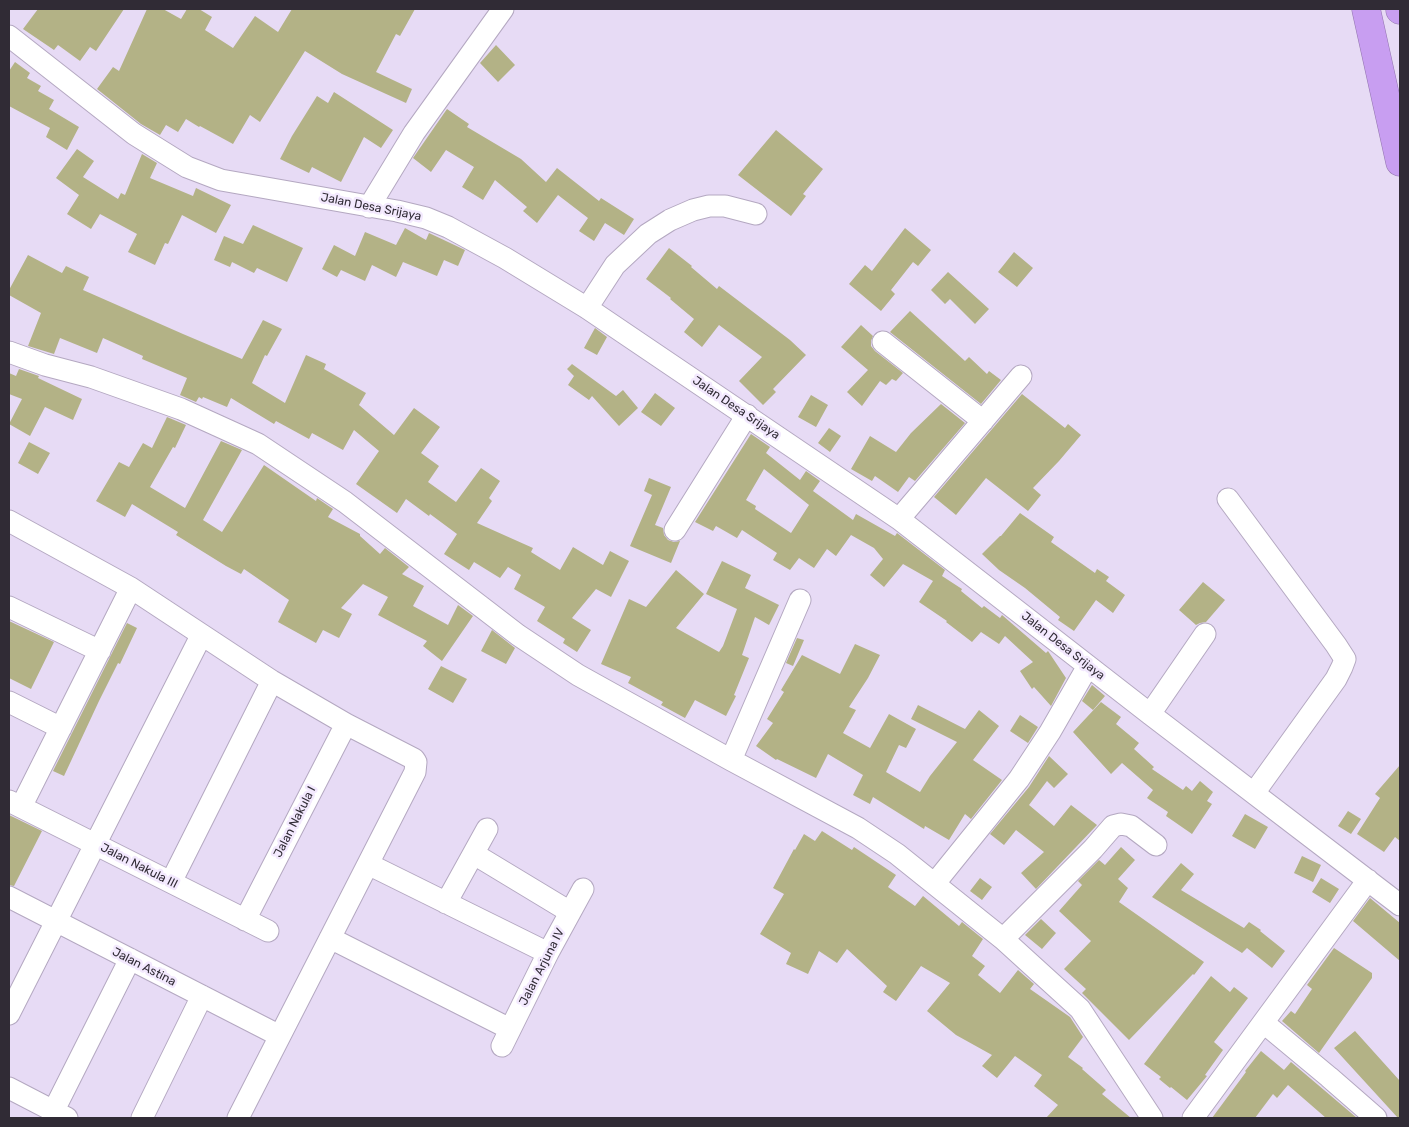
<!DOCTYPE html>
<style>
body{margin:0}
#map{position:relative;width:1409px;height:1127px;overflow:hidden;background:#e7dbf5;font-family:Rubik,sans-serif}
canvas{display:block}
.frame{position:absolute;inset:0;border:10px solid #302b35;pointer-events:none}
</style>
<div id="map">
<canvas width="1409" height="1127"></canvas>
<div class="frame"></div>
</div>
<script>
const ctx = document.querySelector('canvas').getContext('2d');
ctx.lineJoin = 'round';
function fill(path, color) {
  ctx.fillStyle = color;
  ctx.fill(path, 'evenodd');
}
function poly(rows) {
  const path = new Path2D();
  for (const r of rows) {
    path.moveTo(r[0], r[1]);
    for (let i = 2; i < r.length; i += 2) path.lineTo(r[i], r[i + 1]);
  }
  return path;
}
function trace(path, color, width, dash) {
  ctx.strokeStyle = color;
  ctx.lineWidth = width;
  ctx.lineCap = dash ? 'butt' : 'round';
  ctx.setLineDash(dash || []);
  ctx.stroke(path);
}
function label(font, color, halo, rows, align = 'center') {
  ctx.font = font + ' Rubik,sans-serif';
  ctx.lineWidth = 5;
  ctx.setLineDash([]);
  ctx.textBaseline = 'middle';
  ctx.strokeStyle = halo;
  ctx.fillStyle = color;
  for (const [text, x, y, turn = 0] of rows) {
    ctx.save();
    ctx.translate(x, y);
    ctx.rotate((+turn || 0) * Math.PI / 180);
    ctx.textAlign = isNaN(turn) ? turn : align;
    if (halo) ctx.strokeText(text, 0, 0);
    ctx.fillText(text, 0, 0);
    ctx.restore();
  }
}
const building = poly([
 [38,9,124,9,96,51,90,47,80,61,58,45,54,50,23,29],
 [147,9,163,9,181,19,187,9,199,9,212,17,205,30,233,48,255,16,278,32,292,9,415,9,400,36,396,34,376,72,412,89,406,103,342,74,305,51,260,122,250,115,233,144,200,126,199,127,186,119,178,132,166,125,160,135,141,124,97,89,113,67,119,71],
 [496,45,515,65,498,82,480,63],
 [15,62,30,73,27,78,41,86,38,91,54,100,49,109,79,127,67,150,46,137,50,128,9,106,9,71],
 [334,92,393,130,381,148,364,137,341,182,312,167,309,173,280,159,292,136,317,96,328,103],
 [447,109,469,124,467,127,521,159,546,182,557,168,599,201,601,198,634,219,624,235,605,223,594,241,579,231,588,218,558,195,537,223,523,211,527,207,495,180,483,200,462,187,474,167,446,150,431,172,413,158],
 [776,130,823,169,803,194,806,196,791,216,738,175],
 [77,149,94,161,83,177,118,199,121,193,125,195,142,154,157,163,150,178,193,196,196,188,231,205,216,233,182,215,168,244,165,243,155,265,128,252,137,234,100,214,91,229,67,214,79,195,56,178],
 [253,225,303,248,287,282,257,268,254,273,232,262,230,267,214,260,224,236,243,244],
 [405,228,426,240,429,233,465,250,458,266,444,260,437,276,403,262,396,277,372,265,365,281,341,270,337,277,322,269,334,245,355,256,365,232,396,245],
 [905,228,931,250,918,266,913,262,891,290,895,294,881,311,849,284,865,265,872,271],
 [669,248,692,266,691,267,717,289,719,286,790,340,806,355,773,389,776,392,763,405,739,381,762,357,719,325,702,347,684,332,694,319,670,299,671,298,646,279],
 [1014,252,1033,268,1017,287,998,272],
 [28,255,62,273,66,266,89,277,83,290,183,334,242,359,263,320,282,329,267,356,265,355,252,383,285,403,306,355,326,364,324,369,366,393,359,405,394,435,414,408,440,427,421,453,439,466,428,482,456,502,481,468,500,481,489,498,492,501,477,523,533,548,531,552,560,570,573,547,603,565,610,551,629,561,611,597,596,589,572,618,591,630,577,652,563,643,565,639,537,621,545,607,514,589,521,575,508,567,500,578,474,562,469,570,444,554,457,534,430,514,429,516,406,499,397,513,356,484,379,451,354,430,343,450,312,433,309,439,276,421,274,424,231,398,227,407,203,397,202,399,199,397,196,402,180,395,187,378,142,359,143,356,103,338,97,353,60,338,54,354,28,346,41,313,9,295,9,290],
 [948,272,989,309,975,324,950,299,945,304,931,290],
 [910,311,965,361,969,357,987,374,989,371,1001,380,981,404,890,332],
 [861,325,873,336,871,341,871,346,875,351,903,373,896,381,892,379,886,385,880,381,862,406,847,392,868,370,841,347],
 [595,328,607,337,597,355,584,348],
 [572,364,616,396,623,390,638,408,619,426,592,396,589,400,568,385,574,376,567,369],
 [19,369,39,376,38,378,82,399,73,420,45,407,30,436,9,424,22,399,9,394,9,373,16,376],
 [655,393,675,408,661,426,641,412],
 [1022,394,1065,428,1068,424,1081,435,1059,461,1033,488,1041,495,1028,511,986,478,956,515,934,497],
 [811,395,828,405,816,427,798,417],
 [941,404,965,423,915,481,909,477,898,492,875,476,872,481,851,469,870,436,896,452,911,433],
 [167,417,186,425,175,448,173,447,150,487,185,508,221,441,242,450,203,520,222,532,264,465,316,501,317,498,333,509,328,517,360,534,360,536,380,554,385,548,409,567,402,574,424,586,413,606,448,625,458,605,473,616,442,661,423,646,427,641,378,615,388,597,363,584,341,608,352,614,339,638,323,630,316,643,278,622,289,600,244,569,241,574,226,566,176,535,178,532,132,504,125,517,96,501,119,462,129,467,143,443,152,448],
 [829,428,841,436,830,452,818,443],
 [751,434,770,447,766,453,800,480,806,471,820,481,813,491,853,520,856,514,895,536,897,533,945,570,942,576,962,589,961,591,982,608,984,606,1000,618,1002,615,1046,653,1048,651,1066,678,1051,706,1034,687,1032,689,1020,671,1033,662,1005,636,999,644,981,632,972,642,946,622,947,621,919,602,933,581,903,564,884,587,870,575,883,559,874,548,851,535,836,556,827,549,814,568,799,558,790,570,773,560,777,553,742,530,737,538,716,526,713,531,695,522],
 [764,469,809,505,791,533,755,509,756,506,746,500],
 [29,442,50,453,38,474,18,463],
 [649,478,671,487,655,525,663,528,664,535,668,540,674,542,680,541,671,563,630,546,652,495,644,491],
 [1020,513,1054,537,1051,542,1095,573,1097,569,1109,577,1106,581,1125,595,1113,613,1096,600,1074,631,1058,620,1060,617,1025,588,999,570,982,554,1000,536,1001,536],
 [722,561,751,575,745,588,779,605,769,625,755,617,742,655,749,658,734,695,736,696,726,716,695,700,685,718,661,705,663,702,628,683,631,677,601,664,629,599,646,607,676,570,704,594,676,628,719,652,723,646,737,609,706,594],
 [1203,582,1225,600,1206,622,1200,623,1196,625,1179,610],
 [9,621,54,642,31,689,9,678],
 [127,623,137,628,120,664,118,663,99,701,64,776,53,771],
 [492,630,515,648,506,664,481,651],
 [797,638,804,640,793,666,786,663],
 [855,644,880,655,868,678,849,707,856,710,843,733,870,748,889,714,916,729,906,748,899,745,886,772,920,792,930,776,957,742,911,719,918,705,965,729,979,710,999,726,973,760,1002,780,971,819,965,814,949,840,925,826,924,829,873,797,870,804,853,795,863,775,828,754,816,778,777,759,776,760,756,746,773,723,767,719,784,692,781,690,802,655,840,674],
 [441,666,467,679,453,703,428,689],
 [1092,685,1105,696,1093,710,1082,701],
 [1101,702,1121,717,1116,724,1139,743,1134,749,1154,767,1152,769,1183,790,1186,786,1192,791,1200,781,1213,792,1207,801,1212,804,1192,834,1166,816,1168,812,1147,798,1153,790,1122,763,1111,774,1073,732],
 [1020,715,1038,727,1028,743,1010,731],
 [1049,756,1068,774,1054,788,1047,781,1029,805,1054,826,1071,805,1097,825,1036,889,1021,873,1044,852,1016,830,1004,845,990,834,1029,787],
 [1400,765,1400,841,1395,837,1384,852,1357,834,1380,798,1375,794],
 [1348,811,1361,819,1351,834,1338,826],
 [1245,814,1268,827,1255,849,1232,836],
 [9,815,42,831,14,886,9,885],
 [822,831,852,850,854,847,896,875,888,887,915,906,923,896,959,926,962,922,983,939,972,956,985,966,978,975,1000,993,1018,970,1034,984,1030,989,1070,1017,1083,1037,1068,1057,1083,1068,1082,1069,1106,1090,1102,1094,1131,1118,1046,1118,1058,1105,1034,1086,1042,1075,1015,1056,997,1078,982,1066,992,1055,956,1035,927,1011,950,983,921,966,896,1001,883,992,887,986,847,949,837,963,819,951,808,974,786,964,791,953,760,934,784,894,773,888,794,849,795,850,804,834,815,841],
 [1121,847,1135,860,1118,879,1128,888,1119,902,1204,962,1194,975,1193,974,1129,1040,1082,993,1086,989,1064,969,1091,941,1059,911,1082,885,1078,881,1099,860,1105,865],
 [1302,856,1321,865,1313,882,1294,873],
 [1181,863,1194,874,1181,890,1244,928,1249,922,1261,930,1260,931,1285,951,1272,968,1247,948,1242,953,1152,897],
 [980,878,992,887,982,900,970,891],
 [1321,878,1339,889,1330,903,1312,892],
 [1370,898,1400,923,1400,961,1353,921],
 [1041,919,1056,933,1042,949,1025,935],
 [1334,948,1372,973,1372,978,1319,1053,1282,1021,1291,1011,1295,1014,1312,989,1307,985],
 [1211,976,1230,992,1234,987,1248,998,1214,1042,1223,1050,1205,1075,1207,1076,1187,1100,1171,1087,1170,1088,1159,1079,1161,1077,1144,1064],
 [1355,1031,1400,1081,1400,1118,1398,1118,1334,1048],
 [1261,1051,1284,1070,1291,1062,1357,1118,1326,1118,1288,1085,1277,1098,1273,1094,1255,1118,1212,1118,1246,1072,1245,1071]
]);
const minor = poly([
 [9,36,134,134,187,167,221,180,397,211,426,218,448,227,505,258,587,308,899,519,1150,714,1400,905],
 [369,207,414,133,503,9],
 [587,308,615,265,648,234,670,220,693,210,709,206,725,206,756,214],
 [883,342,983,421],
 [9,352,45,365,91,377,181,409,258,444,345,502,518,635,578,675,731,760,858,828,897,854,1003,939,1080,1009,1152,1118],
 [1228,499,1336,645,1345,659,1342,667,1336,679,1254,793],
 [899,519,1021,376],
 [9,521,131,588,272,681,346,724,414,759,416,762,415,772,238,1118],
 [675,530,747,415],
 [9,607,100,651],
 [9,702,61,728],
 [1150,714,1205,634],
 [731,760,800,600],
 [9,801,268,931],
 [21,807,131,588],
 [474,854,570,912],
 [368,864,548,953],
 [171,882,272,681],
 [935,883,1019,779,1050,732,1088,666],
 [9,897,280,1036],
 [446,903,487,829],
 [245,920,346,724],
 [330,938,510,1029],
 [1003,939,1093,849,1113,826,1121,824,1131,826,1156,845],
 [9,1014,201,636],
 [1264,1023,1329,1077,1376,1118],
 [502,1046,548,953,583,889],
 [9,1088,67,1118],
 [53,1112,130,959],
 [142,1118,202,996],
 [1193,1118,1368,880]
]);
const highway = poly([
 [1366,9,1400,162],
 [1400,9,1400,10]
]);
const streetNames = [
 ["Jalan Desa Srijaya",371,207,11],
 ["Jalan Desa Srijaya",736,408,34],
 ["Jalan Desa Srijaya",1063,646,38],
 ["Jalan Nakula I",295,822,-63],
 ["Jalan Nakula III",139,866,27],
 ["Jalan Astina",144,967,27],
 ["Jalan Arjuna IV",542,967,-63]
];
fill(building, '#b3b286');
trace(minor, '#b4a8c1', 23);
trace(highway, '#9376af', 29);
trace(minor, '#fff', 21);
trace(highway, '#c89ef1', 28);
label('12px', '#302b35', '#f3e9fe', streetNames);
</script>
